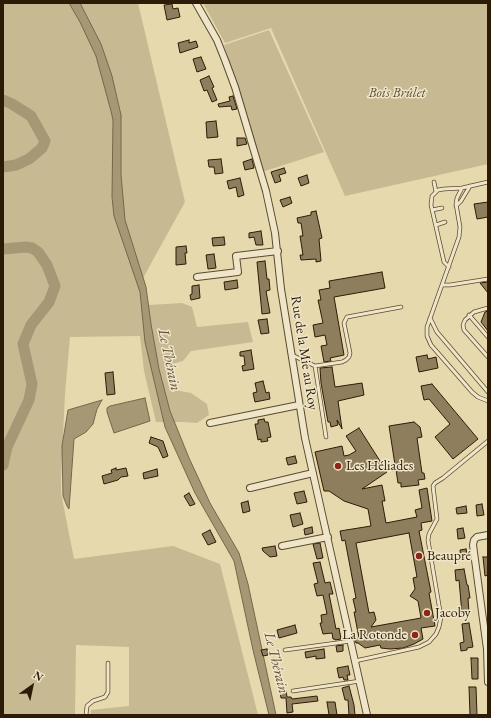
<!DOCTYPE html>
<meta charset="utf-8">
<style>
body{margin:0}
#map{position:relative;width:491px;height:718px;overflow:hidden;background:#e6d9ad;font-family:"EB Garamond",serif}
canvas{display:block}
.frame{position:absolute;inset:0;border:4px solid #2e1b07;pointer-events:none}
.north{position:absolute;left:12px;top:666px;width:40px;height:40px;-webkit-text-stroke:3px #efe6ca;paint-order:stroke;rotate:33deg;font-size:11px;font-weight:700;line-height:16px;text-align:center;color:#2e1b07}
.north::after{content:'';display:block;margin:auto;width:14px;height:18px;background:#2e1b07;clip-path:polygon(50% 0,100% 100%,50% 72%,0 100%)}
</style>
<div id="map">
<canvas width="491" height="718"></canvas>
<div class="frame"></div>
<div class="north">N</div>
</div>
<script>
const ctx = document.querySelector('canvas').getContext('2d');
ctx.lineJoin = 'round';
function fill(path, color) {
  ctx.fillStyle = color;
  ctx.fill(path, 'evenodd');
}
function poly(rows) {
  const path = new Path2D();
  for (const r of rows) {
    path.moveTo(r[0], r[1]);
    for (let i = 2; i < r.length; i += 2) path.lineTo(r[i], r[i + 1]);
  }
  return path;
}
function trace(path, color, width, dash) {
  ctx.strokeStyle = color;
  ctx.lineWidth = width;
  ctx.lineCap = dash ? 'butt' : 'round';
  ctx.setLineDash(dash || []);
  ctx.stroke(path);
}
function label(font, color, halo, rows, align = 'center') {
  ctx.font = font + ' "EB Garamond",serif';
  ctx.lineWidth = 3;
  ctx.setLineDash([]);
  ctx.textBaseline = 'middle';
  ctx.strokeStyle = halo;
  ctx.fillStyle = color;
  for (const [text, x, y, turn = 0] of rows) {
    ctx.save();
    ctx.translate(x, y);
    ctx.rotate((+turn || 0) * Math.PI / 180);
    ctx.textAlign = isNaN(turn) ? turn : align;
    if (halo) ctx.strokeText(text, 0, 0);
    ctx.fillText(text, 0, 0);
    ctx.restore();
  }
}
const green = poly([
 [3,3,138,3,185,202,143,278,149,305,182,303,192,307,197,327,248,322,253,342,191,351,183,361,172,364,167,378,170,389,191,393,207,404,209,415,197,423,184,422,156,422,144,371,140,336,70,337,65,394,61,478,61,493,74,559,173,546,220,564,258,715,91,715,91,710,129,706,129,647,76,645,75,715,3,715],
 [113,82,120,108,121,127],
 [203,3,488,3,488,164,345,196,271,28,225,43],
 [269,30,324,152,262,172,224,45]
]);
const water = poly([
 [69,3,80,3,101,44,112,76,121,115,121,175,125,220,146,287,151,324,159,369,170,411,189,458,210,503,239,553,248,584,276,715,269,715,253,650,234,561,195,493,165,427,145,342,140,292,114,216,112,197,113,120,111,111,96,56,80,22,69,3],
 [145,398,150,421,114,433,107,412,107,408,110,406,145,398],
 [102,400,97,409,93,424,86,432,74,439,69,509,67,506,63,496,62,446,68,410,102,400]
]);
const river = poly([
 [3,100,12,104,31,116,45,141,42,148,29,159,16,165,3,167],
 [3,249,26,247,32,248,38,252,47,265,55,286,49,302,31,325,23,344,32,384,29,400,7,447,3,465]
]);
const building = poly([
 [172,4,173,9,178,8,180,17,167,20,164,5,172,4],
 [189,40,189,43,196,41,198,47,180,53,178,43,189,40],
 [201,57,206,69,197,72,193,59,201,57],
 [209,76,214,87,212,88,217,100,212,102,207,90,204,91,200,80,209,76],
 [233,96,237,109,232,110,231,106,219,107,218,104,230,101,229,97,233,96],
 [216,121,218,137,207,138,206,122,216,121],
 [237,138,245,138,247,144,237,146,237,138],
 [221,159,223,173,215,174,214,167,209,167,208,160,221,159],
 [252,159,254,168,245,170,243,162,252,159],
 [284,168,286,173,279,175,281,181,275,183,271,172,284,168],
 [307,175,309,183,301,186,298,178,307,175],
 [240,178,244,195,238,197,236,187,229,189,227,181,240,178],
 [290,197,292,203,283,207,280,200,290,197],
 [488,202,488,217,477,219,474,204,488,202],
 [316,211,322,238,319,239,321,261,316,262,316,259,301,260,300,255,303,255,300,236,303,236,301,223,298,223,297,218,311,215,311,212,316,211],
 [261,231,263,245,256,245,254,237,249,238,249,233,261,231],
 [224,237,225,245,213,246,212,238,224,237],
 [186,246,187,253,185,253,186,264,176,265,176,247,186,246],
 [214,254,216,268,208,269,206,255,214,254],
 [265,261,267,279,269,279,270,290,266,291,270,313,262,314,257,262,265,261],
 [382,272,385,288,334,297,344,355,330,358,331,361,324,362,321,346,327,345,325,335,315,337,313,325,323,323,318,300,321,300,319,290,330,288,329,281,382,272],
 [237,280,238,288,225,290,224,282,237,280],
 [488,282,488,293,480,283,488,282],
 [199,285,200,298,191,300,190,295,192,294,192,286,199,285],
 [488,311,488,331,481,322,485,312,488,311],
 [267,319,269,333,261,334,258,320,267,319],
 [251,350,254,369,243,371,242,366,245,365,244,356,240,356,240,352,251,350],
 [427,355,428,359,436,357,438,368,419,372,416,357,427,355],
 [332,367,335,387,362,383,364,395,338,401,342,429,337,420,338,425,331,427,330,422,328,422,321,383,320,368,332,367],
 [113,372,115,394,107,395,105,373,113,372],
 [263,381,266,393,269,392,270,399,255,402,253,393,257,392,255,383,263,381],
 [432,384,478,439,453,459,435,437,450,424,429,399,424,400,421,386,432,384],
 [264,419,265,422,268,422,271,437,267,438,268,441,261,442,261,439,258,440,255,424,258,424,258,420,264,419],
 [414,422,420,427,422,437,417,438,422,473,424,473,425,479,418,480,419,485,401,487,401,483,398,483,396,470,392,471,391,465,395,465,389,426,414,422],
 [359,428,387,472,362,489,382,485,385,501,382,501,386,523,417,517,415,510,422,508,419,490,427,488,432,521,421,523,422,530,419,531,431,592,429,593,435,626,421,628,423,639,414,644,403,648,390,649,381,648,380,645,365,648,358,643,356,643,354,638,359,638,354,612,356,612,353,599,356,598,345,540,342,541,340,531,371,526,368,509,344,501,329,491,324,491,315,452,342,446,344,456,349,455,356,451,346,436,359,428],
 [409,533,417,577,413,578,415,589,410,596,418,601,421,618,371,627,376,620,374,612,369,613,356,543,409,533],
 [151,437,163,441,168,456,163,458,158,447,149,443,151,437],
 [295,456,297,463,288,465,286,458,295,456],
 [116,468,116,470,126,468,128,476,121,477,118,480,104,484,102,476,112,473,111,470,116,468],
 [157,469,158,476,144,479,143,473,157,469],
 [304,491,307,502,297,504,294,493,304,491],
 [189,493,195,504,190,506,184,496,189,493],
 [248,501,250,511,243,513,241,503,248,501],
 [482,504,484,515,477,516,476,505,482,504],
 [466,506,467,513,457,514,456,508,466,506],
 [300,513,303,524,293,527,290,515,300,513],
 [312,527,313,533,305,535,304,529,312,527],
 [463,528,465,538,458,539,457,529,463,528],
 [210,530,216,542,208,545,202,534,210,530],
 [320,543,323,558,317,559,313,544,320,543],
 [275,546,277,556,270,557,263,551,262,548,275,546],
 [466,549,468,559,461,560,460,550,466,549],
 [483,557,488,557,488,575,485,576,483,557],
 [320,562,325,583,330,582,333,594,329,594,336,629,339,628,341,639,335,640,335,639,333,639,332,633,323,634,320,623,322,623,321,615,327,614,323,595,317,596,314,584,318,583,313,563,320,562],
 [464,569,467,585,468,585,470,598,468,598,469,613,462,614,459,580,456,581,455,570,464,569],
 [469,623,473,647,467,648,467,650,461,651,460,643,464,642,462,624,469,623],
 [295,625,297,633,279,638,277,630,295,625],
 [343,645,343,651,337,652,336,646,343,645],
 [267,649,268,655,263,656,261,650,267,649],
 [324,649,325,658,316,659,316,656,306,658,305,652,324,649],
 [471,658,478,658,478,679,472,679,471,658],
 [348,666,350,675,347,675,348,680,344,680,343,677,339,678,337,668,348,666],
 [349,686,354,705,355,715,349,715,348,700,345,700,342,688,349,686],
 [469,687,476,687,477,715,470,715,469,687],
 [280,691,286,691,287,697,291,697,292,699,317,696,318,701,292,704,293,712,287,713,286,698,281,698,280,691],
 [327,702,335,702,337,715,329,715,327,702]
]);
const service = poly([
 [434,182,436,192],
 [462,188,457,198,456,204,460,227,459,237,427,327,427,336,431,345,472,392,478,397,488,401],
 [456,206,461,201,470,186],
 [432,210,442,208],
 [436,225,445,222],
 [449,267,444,262,431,205,432,196,438,190,444,189,462,188,488,182],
 [442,285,450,285,488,279],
 [488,308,474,312,465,320,463,325,464,330,488,357],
 [469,315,488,337],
 [430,318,437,332,488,392],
 [292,355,315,366,326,437],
 [315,366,342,362,346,360,349,357,350,353,344,323,347,317,401,307],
 [285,650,351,641],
 [355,661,419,647,429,642,436,634,439,627,441,617,428,540,429,534,437,519,433,486,435,483,443,478,488,441],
 [293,691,360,681],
 [86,715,87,706,93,701,105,697,108,692,108,663]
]);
const minor = poly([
 [196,3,217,40,225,60,235,87,266,191,275,233,281,289,305,438,367,715],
 [197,277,238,272,236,256,278,251],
 [210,423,299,405],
 [250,488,313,473],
 [488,535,477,537,474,540,473,545,487,649,488,682],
 [282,546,328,537]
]);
const markers = [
 [338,466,4,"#8f2418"],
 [419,556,4,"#8f2418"],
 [427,613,4,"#8f2418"],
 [415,635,4,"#8f2418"]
];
const parkNames = [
 ["Bois Brûlet",397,93]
];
const streetNames = [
 ["Rue de la Mie au Roy",304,353,81]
];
const poiNames = [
 ["Les Héliades",346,466],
 ["Beaupré",427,556],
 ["Jacoby",435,613],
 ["La Rotonde",407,635,"right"]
];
const waterNames = [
 ["Le Thérain",169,360,78],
 ["Le Thérain",276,663,76]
];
fill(green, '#c7b991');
fill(water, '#a79875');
trace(water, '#776649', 1);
trace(river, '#a79875', 11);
fill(building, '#8e7e5d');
trace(building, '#2e1b07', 1);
trace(service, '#5c4a30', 4.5);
trace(minor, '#5c4a30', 8);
trace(service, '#efe6ca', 3);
trace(minor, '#efe6ca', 6);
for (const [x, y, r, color] of markers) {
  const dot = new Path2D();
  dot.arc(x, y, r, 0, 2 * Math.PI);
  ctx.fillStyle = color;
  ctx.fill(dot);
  trace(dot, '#efe6ca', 1.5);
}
label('italic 14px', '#5c4a30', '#efe6ca', parkNames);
label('14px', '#2e1b07', '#efe6ca', streetNames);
label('14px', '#2e1b07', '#efe6ca', poiNames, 'left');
label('italic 15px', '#5e4d33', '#efe6ca', waterNames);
</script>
